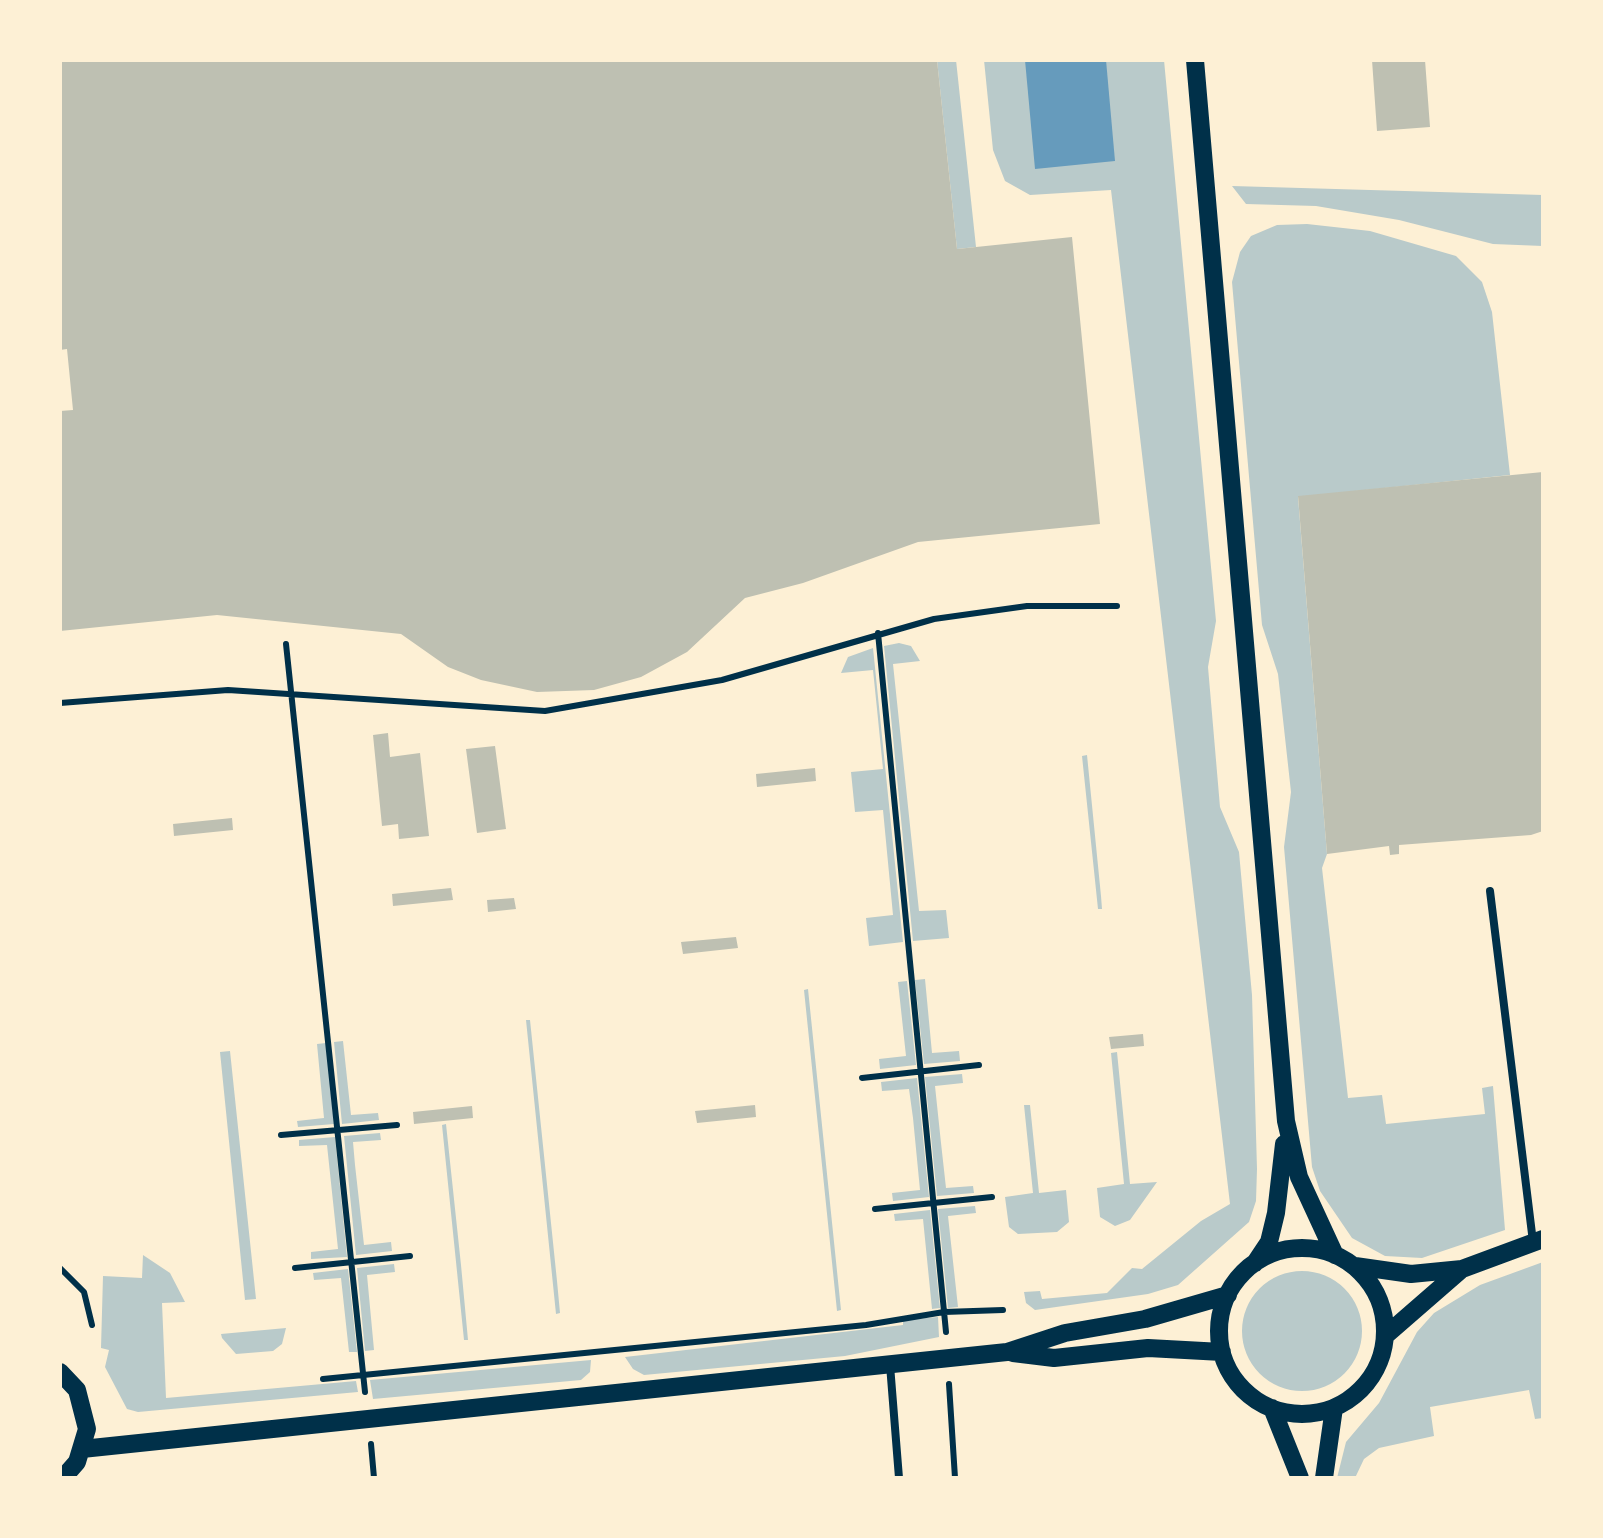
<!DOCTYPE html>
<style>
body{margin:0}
#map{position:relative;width:1603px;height:1538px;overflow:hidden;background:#fdf0d5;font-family:Mulish,sans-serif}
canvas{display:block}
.frame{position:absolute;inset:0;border:62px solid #fdf0d5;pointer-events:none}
</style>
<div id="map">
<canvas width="1603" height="1538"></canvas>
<div class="frame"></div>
</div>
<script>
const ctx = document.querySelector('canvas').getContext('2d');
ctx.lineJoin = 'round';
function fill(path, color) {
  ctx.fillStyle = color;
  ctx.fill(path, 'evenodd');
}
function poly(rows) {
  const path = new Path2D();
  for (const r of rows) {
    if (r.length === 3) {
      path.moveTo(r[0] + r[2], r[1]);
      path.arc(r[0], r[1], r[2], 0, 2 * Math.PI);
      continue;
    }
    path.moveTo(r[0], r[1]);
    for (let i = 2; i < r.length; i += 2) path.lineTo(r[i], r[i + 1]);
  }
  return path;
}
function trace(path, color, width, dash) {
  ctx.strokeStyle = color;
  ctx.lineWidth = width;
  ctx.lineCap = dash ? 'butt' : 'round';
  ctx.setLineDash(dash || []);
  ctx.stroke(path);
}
const green = poly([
 [937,60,956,60,976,247,957,249],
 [984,60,1164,60,1216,621,1208,667,1220,807,1239,852,1252,995,1257,1169,1256,1201,1249,1222,1178,1285,1148,1294,1035,1310,1026,1303,1024,1292,1040,1291,1042,1299,1107,1293,1132,1268,1142,1269,1201,1221,1230,1204,1111,190,1030,195,1005,181,993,150],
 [1232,186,1543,195,1543,246,1493,244,1399,220,1316,206,1246,204],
 [1307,224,1370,231,1456,256,1482,282,1492,312,1510,475,1298,497,1327,854,1322,868,1348,1098,1382,1095,1386,1124,1485,1114,1482,1088,1493,1086,1505,1230,1422,1258,1385,1256,1352,1238,1320,1191,1312,1167,1284,847,1291,792,1278,674,1262,625,1232,282,1240,252,1251,236,1277,225],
 [899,643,911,646,920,661,893,664,919,911,946,910,949,938,913,941,884,646],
 [873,648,903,942,869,946,866,918,893,915,883,810,855,812,851,772,883,769,877,709,873,670,841,673,848,657],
 [1087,755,1101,896,1102,909,1098,909,1082,756],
 [925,979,932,1053,959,1051,960,1061,924,1064,915,980],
 [907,981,916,1065,880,1069,879,1059,906,1056,898,982],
 [808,989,841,1310,837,1311,804,990],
 [526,1020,530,1020,557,1281,560,1313,556,1314],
 [343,1041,351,1115,378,1113,379,1120,342,1124,334,1042],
 [326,1043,334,1124,298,1127,297,1121,324,1118,317,1044],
 [230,1051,256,1299,245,1300,220,1052],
 [1117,1052,1130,1184,1157,1182,1130,1220,1115,1226,1100,1217,1097,1188,1124,1184,1111,1053],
 [962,1074,963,1083,935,1086,941,1143,946,1188,973,1186,974,1193,937,1196,925,1077],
 [917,1078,929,1197,893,1201,892,1193,920,1190,913,1118,909,1089,882,1091,881,1082],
 [1024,1105,1030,1105,1039,1193,1066,1190,1069,1222,1057,1232,1018,1234,1009,1227,1005,1197,1033,1193],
 [446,1124,461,1265,468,1340,464,1340,442,1125],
 [380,1133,381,1140,353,1142,355,1165,364,1245,391,1242,392,1251,356,1255,344,1136],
 [335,1137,347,1257,311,1259,311,1252,338,1249,336,1230,327,1145,299,1146,299,1140],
 [975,1206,976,1213,948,1216,958,1307,948,1308,938,1209],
 [930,1210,940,1308,932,1309,923,1219,895,1221,894,1214],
 [143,1255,170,1273,185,1302,162,1303,166,1398,356,1381,358,1392,138,1412,127,1409,105,1367,109,1350,101,1348,103,1276,142,1278],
 [1543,1262,1543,1418,1535,1419,1529,1390,1430,1407,1434,1436,1379,1448,1364,1459,1355,1478,1337,1478,1346,1442,1379,1403,1417,1332,1434,1313,1480,1285],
 [394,1264,395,1272,367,1275,374,1350,365,1351,357,1268],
 [348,1269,357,1352,349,1352,341,1278,314,1280,313,1273],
 [1302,1331,60],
 [938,1317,939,1337,845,1356,644,1375,633,1369,625,1357,903,1325,903,1320],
 [286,1328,282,1344,273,1351,236,1354,222,1338,221,1334],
 [591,1360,590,1372,581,1380,373,1399,370,1380]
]);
const water = poly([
 [1025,60,1106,60,1115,161,1035,169]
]);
const building = poly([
 [60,60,937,60,957,249,1072,237,1100,524,918,542,803,583,745,598,687,652,641,677,594,690,537,692,481,680,448,667,401,634,217,615,60,631,60,411,73,410,67,349,60,350],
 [1372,60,1425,60,1430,127,1377,131],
 [1543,472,1543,831,1531,835,1399,845,1399,854,1390,855,1389,846,1327,854,1298,496],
 [388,733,390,757,420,753,429,836,399,839,398,824,382,826,373,735],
 [495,746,506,829,477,833,466,749],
 [815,768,816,781,757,787,756,774],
 [232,818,233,830,174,836,173,824],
 [451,888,453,900,393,906,392,894],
 [514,898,516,909,488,912,487,900],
 [736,937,738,948,683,954,681,942],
 [1143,1034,1144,1046,1111,1049,1109,1037],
 [755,1105,756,1117,697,1123,695,1111],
 [472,1106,473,1118,414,1124,413,1112]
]);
const path = poly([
 [878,633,946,1332],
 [286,644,365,1392],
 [60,703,228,690,545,711,722,680,934,619,1027,606,1117,606],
 [862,1078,979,1065],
 [281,1135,397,1125],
 [875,1209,992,1197],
 [60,1268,84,1292,92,1325],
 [295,1268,410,1256],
 [323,1379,866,1325,944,1312,1003,1310],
 [949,1384,955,1478],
 [371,1444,374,1478]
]);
const service = poly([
 [1490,891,1533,1242],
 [890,1365,899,1478]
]);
const tertiary = poly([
 [1195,60,1286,1121,1299,1177,1335,1255],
 [1302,1331,83],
 [1255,1263,1269,1242,1276,1213,1284,1144],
 [1355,1266,1411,1274,1462,1269,1543,1239],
 [1385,1336,1462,1269],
 [1013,1353,1054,1358,1148,1348,1222,1352],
 [60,1372,77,1390,87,1429,77,1462,63,1478],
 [1272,1408,1300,1478],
 [82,1449,1007,1352,1065,1333,1145,1319,1228,1295],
 [1324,1478,1334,1408]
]);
fill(green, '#b9caca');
fill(water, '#669bbc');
fill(building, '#bec0b2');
trace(path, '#003049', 6);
trace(service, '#003049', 8);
trace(tertiary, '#003049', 18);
</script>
